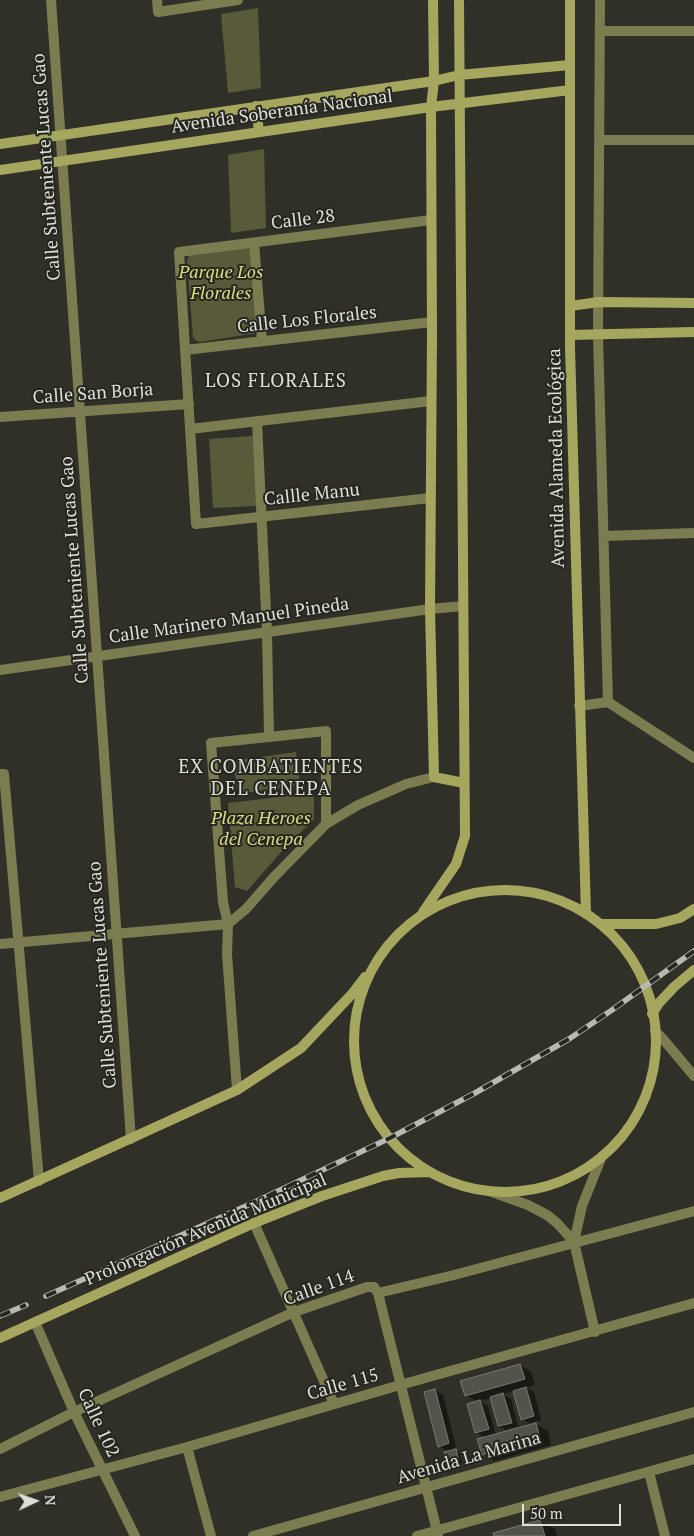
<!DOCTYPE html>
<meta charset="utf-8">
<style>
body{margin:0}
#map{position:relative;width:694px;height:1536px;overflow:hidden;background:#303028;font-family:"PT Serif",serif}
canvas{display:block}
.north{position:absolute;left:10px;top:1476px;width:50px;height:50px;-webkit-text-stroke:4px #26271f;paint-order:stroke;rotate:87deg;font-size:14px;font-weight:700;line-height:20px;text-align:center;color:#dedfd9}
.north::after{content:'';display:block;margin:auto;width:18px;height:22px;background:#dedfd9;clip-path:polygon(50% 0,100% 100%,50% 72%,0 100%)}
.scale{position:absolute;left:522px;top:1504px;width:99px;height:22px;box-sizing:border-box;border:2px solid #dedfd9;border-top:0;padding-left:6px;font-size:15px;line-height:18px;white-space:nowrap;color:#dedfd9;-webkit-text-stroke:4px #26271f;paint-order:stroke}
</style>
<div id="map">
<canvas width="694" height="1536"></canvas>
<div class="north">N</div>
<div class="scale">50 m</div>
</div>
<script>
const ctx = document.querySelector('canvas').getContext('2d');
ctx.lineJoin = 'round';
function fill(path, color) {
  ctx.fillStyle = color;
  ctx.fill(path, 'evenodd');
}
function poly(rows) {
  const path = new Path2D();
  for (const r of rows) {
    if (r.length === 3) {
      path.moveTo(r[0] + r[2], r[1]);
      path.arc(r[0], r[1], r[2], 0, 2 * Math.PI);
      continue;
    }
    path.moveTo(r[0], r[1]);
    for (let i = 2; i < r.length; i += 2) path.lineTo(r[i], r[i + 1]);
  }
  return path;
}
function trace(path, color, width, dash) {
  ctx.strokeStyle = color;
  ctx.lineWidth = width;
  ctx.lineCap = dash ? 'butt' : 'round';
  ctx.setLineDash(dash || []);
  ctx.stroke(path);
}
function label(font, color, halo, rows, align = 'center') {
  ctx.font = font + ' "PT Serif",serif';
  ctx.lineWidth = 4;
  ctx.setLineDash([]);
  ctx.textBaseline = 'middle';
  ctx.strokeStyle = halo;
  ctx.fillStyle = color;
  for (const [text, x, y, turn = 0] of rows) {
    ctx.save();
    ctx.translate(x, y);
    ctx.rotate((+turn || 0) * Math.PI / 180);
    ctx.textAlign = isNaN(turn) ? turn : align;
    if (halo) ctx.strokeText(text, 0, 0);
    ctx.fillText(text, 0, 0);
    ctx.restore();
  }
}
const green = poly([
 [258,8,261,88,228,93,221,14],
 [264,149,266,228,231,233,228,155],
 [247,246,252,249,257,333,200,342,197,341,193,338,187,260,191,253],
 [253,436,257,506,213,508,209,439],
 [296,752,300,785,238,794,233,761],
 [314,793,314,819,282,851,247,891,235,887,228,803]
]);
const shadow = poly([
 [520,1365,531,1372,535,1385,526,1388,534,1392,541,1420,529,1423,522,1419,514,1391,503,1394,511,1399,518,1426,506,1430,499,1426,491,1398,479,1401,488,1406,496,1436,536,1424,548,1431,551,1445,494,1461,483,1454,486,1438,476,1432,478,1402,466,1395],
 [435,1390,443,1395,456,1447,453,1448,459,1452,462,1463,452,1466,449,1464,449,1452,439,1446],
 [540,1521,556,1530,557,1536,495,1536]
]);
const building = poly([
 [520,1364,525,1379,465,1396,460,1381,520,1364],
 [526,1387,534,1416,521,1420,513,1391,526,1387],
 [435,1389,449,1443,438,1447,424,1392,435,1389],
 [503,1393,512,1423,498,1426,490,1397,503,1393],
 [480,1400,489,1429,475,1433,467,1404,480,1400],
 [536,1423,540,1439,482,1455,477,1439,536,1423],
 [456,1449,459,1461,447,1465,444,1452,456,1449],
 [540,1520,545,1536,494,1536,493,1533,540,1520]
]);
const street = poly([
 [51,0,131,1139],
 [157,0,158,12,238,0],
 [600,0,598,335,608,702,694,758],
 [600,31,694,31],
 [600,140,694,140],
 [254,243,262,341],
 [185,350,432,322],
 [0,417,189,404],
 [257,421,267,632,269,736],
 [190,429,431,401],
 [430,498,196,524,179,252,431,220],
 [604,536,694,533],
 [0,670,430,609,463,606],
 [579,706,608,702],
 [0,774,4,774,39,1181],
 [228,924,246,909,274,877,326,824,358,805,406,784,434,777],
 [0,944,228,924],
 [655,1031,663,1039,694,1076],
 [237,1090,227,954,228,924,223,902,211,743,326,731,326,824],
 [489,1191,528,1205,547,1215,557,1223,574,1242],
 [254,1223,334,1404],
 [378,1293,438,1535],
 [35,1322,74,1412,135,1536],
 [595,1332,574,1242,582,1206,602,1156],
 [187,1447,211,1536],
 [0,1449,74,1412,294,1312,367,1287,374,1287,378,1293,454,1275,694,1211],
 [649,1472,665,1536],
 [0,1497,187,1447,400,1385,694,1303],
 [253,1536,694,1412],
 [417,1536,694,1459]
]);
const secondary = poly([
 [433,0,434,81,431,107,432,336,430,609,434,777,464,783],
 [570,0,570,347,586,914],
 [256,106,259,132],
 [0,144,434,81,459,75,570,65],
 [0,170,431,107,570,90],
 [570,306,599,302,694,303],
 [570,335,694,332],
 [505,1041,151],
 [423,912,456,864,465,836,459,0],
 [600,924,656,924,680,918,694,909],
 [652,1014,659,1003,674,987,694,970],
 [0,1198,237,1090,301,1048,352,994,365,977],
 [0,1338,254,1223,322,1196,383,1176,399,1173,430,1172]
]);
const rail = poly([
 [46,1296,257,1201,390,1138,475,1093,569,1039,612,1010,694,951],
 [0,1316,26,1305]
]);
const streetNames = [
 ["Avenida Soberanía Nacional",282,112,-8],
 ["Calle Subteniente Lucas Gao",47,167,-94],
 ["Calle 28",303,220,-7],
 ["Calle Los Florales",307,320,-6],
 ["Calle San Borja",93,394,-4],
 ["Avenida Alameda Ecológica",557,458,-91],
 ["Callle Manu",312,495,-6],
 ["Calle Subteniente Lucas Gao",75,570,-94],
 ["Calle Marinero Manuel Pineda",229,621,-8],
 ["Calle Subteniente Lucas Gao",103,975,-94],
 ["Prolongación Avenida Municipal",206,1230,-23],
 ["Calle 114",319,1288,-20],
 ["Calle 115",343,1385,-16],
 ["Calle 102",98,1423,65],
 ["Avenida La Marina",469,1458,-16]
];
const parkNames = [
 ["Parque Los",221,273],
 ["Florales",221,294],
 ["Plaza Heroes",261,819],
 ["del Cenepa",261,840]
];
const neighbourhoodNames = [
 ["LOS FLORALES",276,382],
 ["EX COMBATIENTES",271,768],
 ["DEL CENEPA",271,790]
];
fill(green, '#595a39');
fill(shadow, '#0007');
fill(building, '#52534a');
trace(building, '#797a70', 1);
trace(street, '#7b7c50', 10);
trace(secondary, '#a6a75f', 10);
trace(rail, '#b8b9b2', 5.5);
trace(rail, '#26271f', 4, [11]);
label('18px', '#dedfd9', '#26271f', streetNames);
label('italic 18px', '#dbdd86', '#26271f', parkNames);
ctx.letterSpacing = '1px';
label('19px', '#dedfd9', '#26271f', neighbourhoodNames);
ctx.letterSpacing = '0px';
</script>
